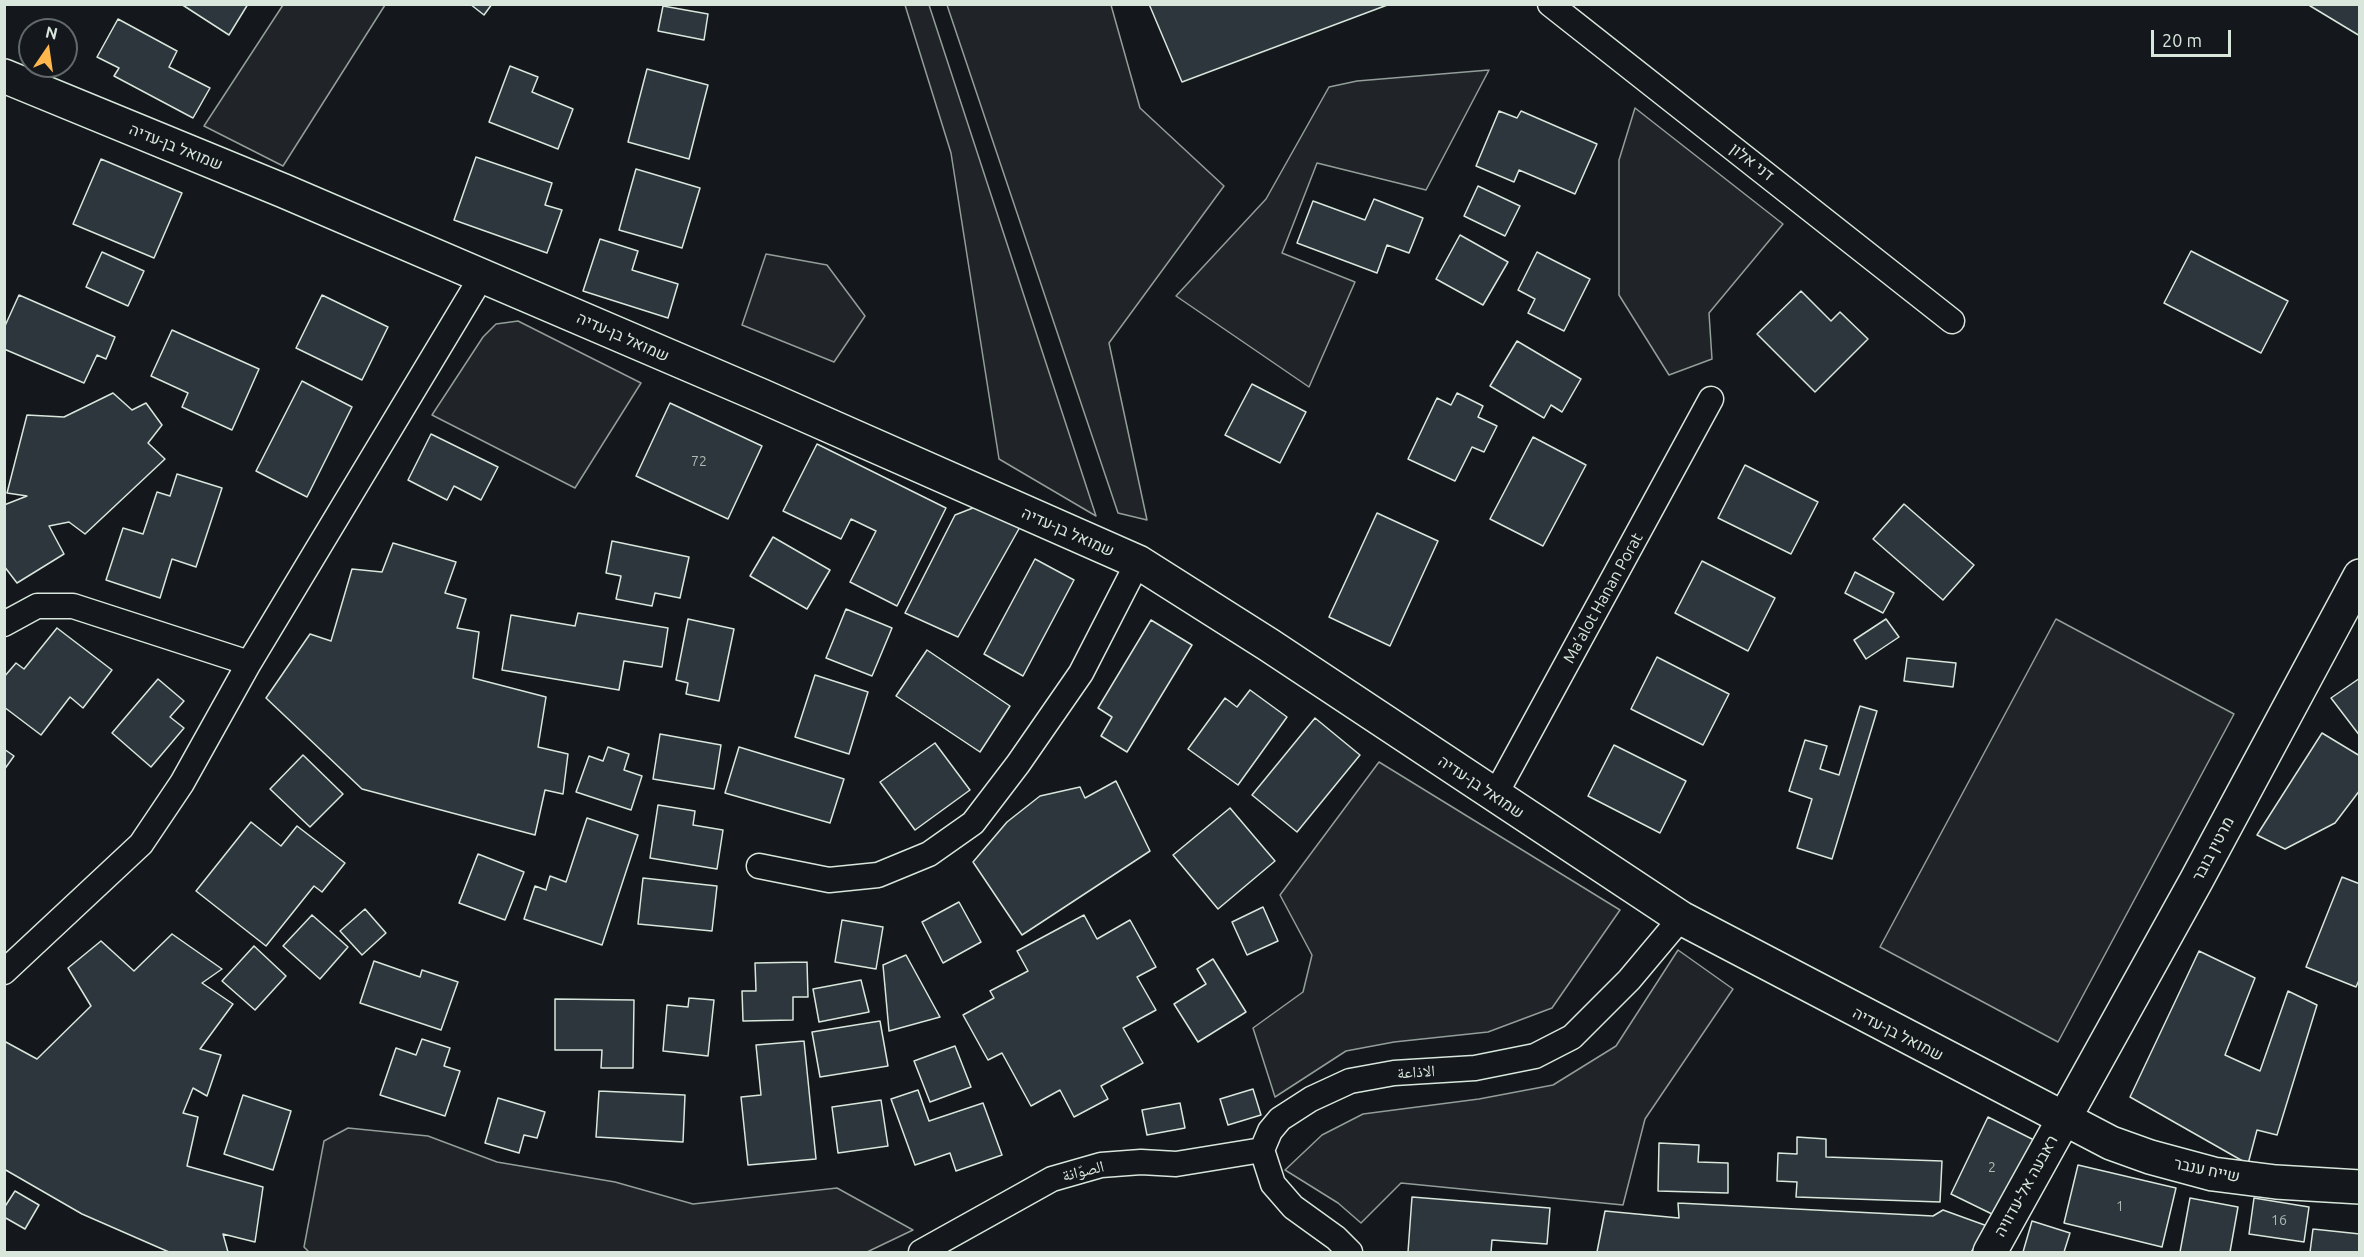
<!DOCTYPE html>
<meta charset="utf-8">
<style>
body{margin:0}
#map{position:relative;width:2364px;height:1257px;overflow:hidden;background:#14181c;font-family:Ubuntu,sans-serif}
canvas{display:block}
.frame{position:absolute;inset:0;border:6px solid #d8e6dc;pointer-events:none}
.north{position:absolute;left:18px;top:18px;width:60px;height:60px;box-sizing:border-box;background:#14181c;border:2px solid #626a69;border-radius:50%;rotate:13deg;font-size:16px;font-weight:700;line-height:24px;text-align:center;color:#d8e6dc}
.north::after{content:'';display:block;margin:auto;width:21px;height:27px;background:#ffb74d;clip-path:polygon(50% 0,100% 100%,50% 72%,0 100%)}
.scale{position:absolute;left:2151px;top:30px;width:80px;height:27px;box-sizing:border-box;border:3px solid #d8e6dc;border-top:0;padding-left:8px;font-size:18px;line-height:21px;white-space:nowrap;color:#d8e6dc;-webkit-text-stroke:4px #14181c;paint-order:stroke}
</style>
<div id="map">
<canvas width="2364" height="1257"></canvas>
<div class="frame"></div>
<div class="north">N</div>
<div class="scale">20 m</div>
</div>
<script>
const ctx = document.querySelector('canvas').getContext('2d');
ctx.lineJoin = 'round';
function fill(path, color) {
  ctx.fillStyle = color;
  ctx.fill(path, 'evenodd');
}
function poly(rows) {
  const path = new Path2D();
  for (const r of rows) {
    path.moveTo(r[0], r[1]);
    for (let i = 2; i < r.length; i += 2) path.lineTo(r[i], r[i + 1]);
  }
  return path;
}
function trace(path, color, width, dash) {
  ctx.strokeStyle = color;
  ctx.lineWidth = width;
  ctx.lineCap = dash ? 'butt' : 'round';
  ctx.setLineDash(dash || []);
  ctx.stroke(path);
}
function label(font, color, halo, rows, align = 'center') {
  ctx.font = font + ' Ubuntu,"Noto Naskh Arabic",Heebo,sans-serif';
  ctx.lineWidth = 4.5;
  ctx.setLineDash([]);
  ctx.textBaseline = 'middle';
  ctx.strokeStyle = halo;
  ctx.fillStyle = color;
  for (const [text, x, y, turn = 0] of rows) {
    ctx.save();
    ctx.translate(x, y);
    ctx.rotate((+turn || 0) * Math.PI / 180);
    ctx.textAlign = isNaN(turn) ? turn : align;
    if (halo) ctx.strokeText(text, 0, 0);
    ctx.fillText(text, 0, 0);
    ctx.restore();
  }
}
const green = poly([
 [283,5,385,5,283,166,204,126,283,5],
 [905,5,929,5,1096,516,999,459,951,153,905,5],
 [947,5,1111,5,1140,108,1224,186,1109,343,1147,520,1118,513,947,5],
 [1489,70,1426,190,1317,163,1282,253,1355,282,1309,387,1176,296,1266,199,1329,87,1357,81,1489,70],
 [1635,108,1783,224,1709,313,1712,359,1669,375,1619,295,1619,160,1635,108],
 [766,254,827,265,865,316,834,362,742,325,766,254],
 [518,321,641,383,575,488,432,415,483,337,496,324,518,321],
 [2056,619,2234,714,2058,1042,1880,947,2056,619],
 [1379,762,1620,910,1552,1008,1488,1032,1394,1042,1346,1051,1275,1097,1253,1028,1303,992,1312,955,1280,895,1379,762],
 [1678,950,1733,989,1645,1119,1623,1205,1401,1183,1361,1223,1338,1203,1285,1170,1322,1135,1363,1114,1479,1099,1553,1085,1616,1046,1678,950],
 [348,1128,428,1136,497,1162,615,1182,693,1204,837,1188,913,1230,867,1252,309,1252,304,1247,324,1141,348,1128]
]);
const building = poly([
 [181,4,248,4,229,35,181,4],
 [470,4,492,4,484,15,470,4],
 [1149,4,1390,4,1182,82,1149,4],
 [2307,4,2360,4,2360,36,2307,4],
 [663,6,708,14,704,40,658,31,663,6],
 [118,19,177,51,169,67,210,88,193,118,114,76,119,68,97,57,118,19],
 [510,66,538,77,532,92,573,109,558,149,489,122,510,66],
 [647,69,708,85,689,159,628,142,647,69],
 [1499,111,1517,118,1521,111,1597,144,1575,194,1519,170,1514,182,1476,166,1499,111],
 [476,157,552,183,545,205,562,210,547,253,454,220,476,157],
 [101,159,182,193,154,258,73,224,101,159],
 [636,169,700,188,682,248,619,230,636,169],
 [1478,186,1520,206,1505,236,1464,216,1478,186],
 [1374,199,1423,218,1409,253,1387,245,1377,273,1297,243,1313,201,1365,220,1374,199],
 [1460,235,1508,262,1483,305,1436,279,1460,235],
 [600,239,638,251,632,270,678,284,668,318,583,291,600,239],
 [2191,251,2288,301,2261,353,2164,303,2191,251],
 [102,252,144,271,128,306,86,287,102,252],
 [1537,252,1590,279,1564,331,1528,313,1535,299,1518,290,1537,252],
 [1801,291,1831,321,1840,312,1868,339,1815,392,1757,334,1801,291],
 [19,295,115,337,106,359,97,355,84,383,4,349,4,328,19,295],
 [322,295,388,327,362,380,296,348,322,295],
 [172,330,259,369,232,430,182,407,188,393,151,376,172,330],
 [1517,341,1581,379,1562,412,1551,405,1544,418,1490,386,1517,341],
 [302,381,352,407,307,497,256,471,302,381],
 [1252,384,1306,412,1280,463,1225,435,1252,384],
 [113,393,132,410,146,403,162,425,148,443,165,459,85,534,69,522,49,526,64,554,17,583,4,566,4,505,27,496,7,493,27,415,64,417,113,393],
 [1457,393,1483,406,1478,417,1497,426,1484,452,1472,447,1455,481,1408,459,1437,398,1451,405,1457,393],
 [670,403,762,446,728,519,636,476,670,403],
 [431,434,498,467,481,500,454,486,447,500,408,480,431,434],
 [1533,437,1586,465,1543,546,1490,519,1533,437],
 [817,444,946,508,897,606,850,582,876,531,851,519,841,539,783,511,817,444],
 [1745,465,1818,502,1791,554,1718,518,1745,465],
 [177,474,222,488,196,567,172,559,160,598,106,580,123,528,143,534,157,492,170,496,177,474],
 [1904,504,1974,565,1943,600,1873,539,1904,504],
 [978,506,1020,527,958,637,905,613,955,515,978,506],
 [1377,513,1438,541,1390,646,1329,617,1377,513],
 [773,537,830,570,807,609,750,576,773,537],
 [612,541,689,557,680,598,655,593,652,606,616,599,621,576,606,573,612,541],
 [393,543,456,562,445,593,466,599,457,628,479,632,473,678,546,697,538,747,568,754,563,794,545,790,535,835,362,789,266,698,310,634,331,641,352,569,382,572,393,543],
 [1035,559,1074,580,1023,676,984,654,1035,559],
 [1702,561,1775,598,1748,651,1675,613,1702,561],
 [1855,572,1894,593,1883,613,1845,593,1855,572],
 [846,609,892,628,872,676,826,658,846,609],
 [578,613,668,628,662,667,624,661,619,690,502,670,511,615,575,626,578,613],
 [688,619,734,629,719,701,686,694,688,683,676,680,688,619],
 [1886,619,1899,637,1866,659,1854,640,1886,619],
 [1151,620,1192,645,1127,752,1101,736,1112,717,1098,708,1151,620],
 [57,628,112,670,83,708,70,697,41,735,4,707,4,677,16,663,24,669,57,628],
 [927,650,1010,706,980,752,896,696,927,650],
 [1657,657,1729,694,1703,745,1631,709,1657,657],
 [1907,658,1956,663,1953,687,1904,681,1907,658],
 [815,675,868,692,849,754,795,737,815,675],
 [2360,678,2360,736,2331,698,2360,678],
 [158,679,184,701,170,717,184,728,151,767,112,733,158,679],
 [1250,690,1287,717,1238,785,1188,749,1225,698,1237,707,1250,690],
 [1860,706,1877,711,1832,859,1797,848,1812,799,1789,791,1805,740,1827,746,1820,769,1839,775,1860,706],
 [1315,718,1360,755,1297,832,1252,795,1315,718],
 [2322,733,2360,756,2360,790,2335,823,2285,849,2257,835,2322,733],
 [660,734,721,745,714,789,653,779,660,734],
 [935,743,970,790,915,830,880,782,935,743],
 [1614,745,1686,781,1660,833,1588,796,1614,745],
 [608,747,629,754,624,770,642,776,631,810,576,792,589,756,603,761,608,747],
 [739,747,844,779,830,823,725,793,739,747],
 [4,749,14,756,4,770,4,749],
 [303,755,343,794,310,827,270,789,303,755],
 [1116,781,1150,851,1022,935,973,862,1007,822,1040,796,1080,787,1085,798,1116,781],
 [658,805,695,811,693,825,723,830,717,869,650,858,658,805],
 [1230,808,1275,861,1218,909,1173,855,1230,808],
 [587,818,638,835,602,945,524,919,535,886,546,890,550,876,566,882,587,818],
 [251,822,281,846,297,826,345,863,322,892,314,886,266,946,196,891,251,822],
 [478,854,524,872,505,920,459,903,478,854],
 [2342,877,2360,884,2360,978,2356,987,2306,967,2342,877],
 [643,878,717,886,712,931,638,924,643,878],
 [959,902,981,942,943,963,922,922,959,902],
 [1263,907,1278,941,1247,955,1232,922,1263,907],
 [365,909,386,933,362,955,340,931,365,909],
 [312,915,348,947,320,979,283,946,312,915],
 [1084,915,1097,939,1130,920,1156,967,1137,977,1156,1010,1123,1028,1143,1063,1101,1086,1108,1099,1074,1117,1060,1090,1031,1106,1002,1053,988,1060,963,1015,994,998,990,991,1028,971,1017,951,1084,915],
 [842,920,883,927,876,969,835,962,842,920],
 [172,934,222,969,202,983,233,1004,200,1049,221,1055,207,1096,193,1088,183,1113,198,1117,187,1166,263,1187,255,1242,223,1234,228,1252,169,1252,82,1214,4,1169,4,1041,37,1059,91,1006,68,968,101,941,134,971,172,934],
 [254,946,286,976,255,1010,222,981,254,946],
 [2199,951,2255,978,2225,1055,2260,1071,2288,991,2317,1005,2277,1135,2257,1130,2248,1164,2130,1097,2199,951],
 [906,955,940,1017,889,1031,883,965,906,955],
 [1213,959,1246,1012,1198,1042,1174,1004,1206,984,1197,969,1213,959],
 [374,961,420,977,422,970,458,982,441,1030,360,1003,374,961],
 [807,962,808,997,793,997,793,1020,743,1021,742,991,756,991,755,963,807,962],
 [861,980,869,1012,819,1022,813,989,861,980],
 [689,998,714,1000,708,1056,663,1051,667,1005,688,1007,689,998],
 [555,999,634,1000,633,1068,601,1068,602,1050,555,1050,555,999],
 [880,1021,888,1066,820,1077,812,1032,880,1021],
 [422,1039,450,1048,444,1066,460,1071,445,1116,380,1095,396,1048,416,1055,422,1039],
 [804,1041,816,1159,748,1165,741,1097,761,1095,756,1045,804,1041],
 [955,1046,971,1087,930,1102,914,1061,955,1046],
 [1253,1089,1261,1115,1228,1125,1220,1099,1253,1089],
 [918,1090,929,1121,983,1103,1002,1155,956,1171,950,1153,915,1165,891,1099,918,1090],
 [599,1091,685,1095,683,1142,596,1137,599,1091],
 [243,1095,291,1111,273,1170,224,1154,243,1095],
 [498,1098,545,1112,537,1138,524,1135,519,1153,485,1143,498,1098],
 [881,1100,888,1146,838,1153,832,1107,881,1100],
 [1180,1103,1185,1128,1147,1135,1142,1110,1180,1103],
 [1988,1117,2034,1140,1996,1216,1951,1194,1988,1117],
 [1797,1137,1826,1139,1826,1157,1942,1161,1940,1202,1796,1197,1797,1182,1777,1181,1778,1153,1797,1154,1797,1137],
 [1659,1143,1699,1145,1698,1162,1728,1163,1728,1193,1658,1191,1659,1143],
 [2078,1165,2176,1188,2162,1247,2064,1223,2078,1165],
 [15,1191,39,1205,25,1229,4,1217,4,1208,15,1191],
 [1412,1197,1550,1208,1547,1244,1492,1240,1491,1252,1408,1252,1412,1197],
 [2190,1198,2238,1207,2230,1252,2180,1252,2190,1198],
 [2254,1198,2309,1207,2304,1242,2249,1234,2254,1198],
 [1678,1203,1933,1216,1943,1210,1990,1227,1971,1252,1597,1252,1605,1211,1679,1218,1678,1203],
 [2032,1221,2070,1233,2064,1252,2023,1252,2032,1221],
 [2313,1229,2360,1234,2360,1252,2310,1252,2313,1229]
]);
const street = poly([
 [1550,4,1952,321],
 [4,624,37,606,73,606,249,663],
 [1494,797,1711,399],
 [759,866,829,880,878,875,929,854,973,823,1018,764,1081,673,1138,562],
 [4,972,141,844,182,783,249,663,482,276],
 [921,1252,1052,1179,1101,1165,1141,1162,1176,1164,1262,1150],
 [1350,1252,1336,1238,1293,1207,1273,1184,1262,1150,1270,1131,1280,1119,1311,1099,1350,1081,1394,1073,1475,1068,1535,1056,1572,1037,1629,980,1681,918]
]);
const secondary = poly([
 [4,76,284,191,762,396,1138,562,1269,645,1681,918,2111,1143,2150,1157,2213,1174,2276,1182,2360,1187],
 [1990,1252,2196,881,2360,576]
]);
const numberNames = [
 ["72",699,461],
 ["2",1992,1167],
 ["1",2120,1206],
 ["16",2279,1220]
];
const streetNames = [
 ["שמואל בן-עדיה",176,147,22],
 ["דני אלון",1752,162,38],
 ["שמואל בן-עדיה",623,337,24],
 ["שמואל בן-עדיה",1068,532,24],
 ["Ma’alot Hanan Porat",1603,598,-61],
 ["שמואל בן-עדיה",1481,787,34],
 ["מרטין בובר",2213,849,-62],
 ["שמואל בן-עדיה",1898,1034,27],
 ["الاذاعة",1416,1072,-4],
 ["שייח ענבר",2207,1170,12],
 ["الصوّانة",1083,1171,-14],
 ["ראבעה אל-עדוויה",2026,1186,-61]
];
fill(green, '#202428');
trace(green, '#939e99', 1.5);
fill(building, '#2c363c');
trace(building, '#d8e6dc', 1.5);
trace(street, '#d8e6dc', 27);
trace(secondary, '#d8e6dc', 36);
trace(street, '#14181c', 24);
trace(secondary, '#14181c', 33);
label('14px', '#adbab4', null, numberNames);
label('16px', '#d8e6dc', '#14181c', streetNames);
</script>
